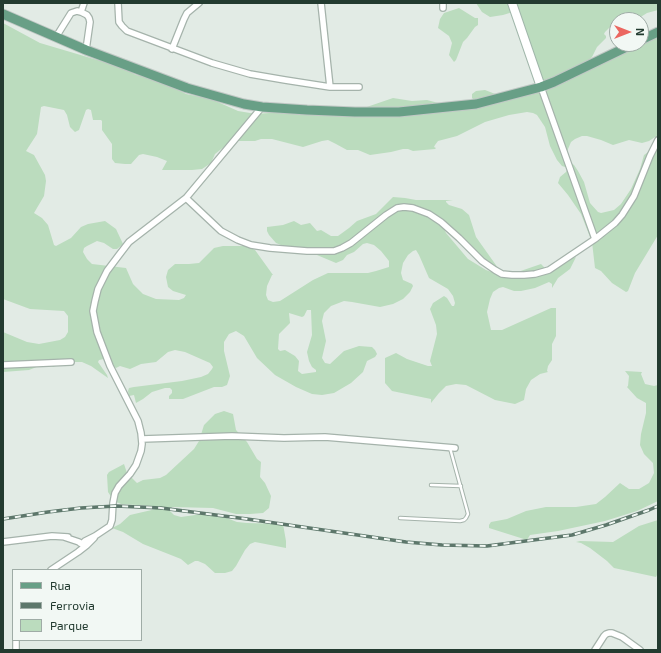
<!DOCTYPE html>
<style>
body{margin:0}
#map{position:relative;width:661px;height:653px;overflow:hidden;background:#e2ebe5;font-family:"Exo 2",sans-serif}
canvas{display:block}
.frame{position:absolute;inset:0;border:4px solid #233b30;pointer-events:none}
.legend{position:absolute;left:12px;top:569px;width:130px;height:72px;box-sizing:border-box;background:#f2f8f4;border:1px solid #9faca6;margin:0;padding:5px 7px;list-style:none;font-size:12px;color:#233b30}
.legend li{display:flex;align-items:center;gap:8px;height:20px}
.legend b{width:20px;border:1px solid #9faca6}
.north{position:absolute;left:609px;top:12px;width:40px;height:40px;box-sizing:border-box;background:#f2f8f4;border:1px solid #9faca6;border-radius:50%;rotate:90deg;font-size:11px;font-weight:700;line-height:16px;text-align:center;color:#233b30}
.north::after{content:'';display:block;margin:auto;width:14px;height:18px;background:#eb6760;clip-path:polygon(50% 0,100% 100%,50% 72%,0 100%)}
</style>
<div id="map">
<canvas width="661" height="653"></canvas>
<div class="frame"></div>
<ul class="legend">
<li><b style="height:5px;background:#689f86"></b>Rua</li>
<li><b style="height:5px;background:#5d776b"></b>Ferrovia</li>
<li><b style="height:11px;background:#bbdcbe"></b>Parque</li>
</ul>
<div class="north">N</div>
</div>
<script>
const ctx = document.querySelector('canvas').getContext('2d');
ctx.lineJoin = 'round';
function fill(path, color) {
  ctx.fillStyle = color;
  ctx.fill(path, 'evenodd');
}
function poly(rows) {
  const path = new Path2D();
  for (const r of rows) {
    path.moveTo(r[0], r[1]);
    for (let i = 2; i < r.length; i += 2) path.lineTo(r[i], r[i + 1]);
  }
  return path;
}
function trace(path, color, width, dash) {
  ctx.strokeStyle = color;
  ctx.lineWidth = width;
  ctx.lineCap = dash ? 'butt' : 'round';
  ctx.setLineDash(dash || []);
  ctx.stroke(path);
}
const green = poly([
 [476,3,658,3,658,10,647,13,639,18,617,20,617,22,615,22,605,32,604,34,606,36,606,38,597,47,592,57,585,64,631,44,641,44,658,30,658,135,649,141,642,143,629,140,613,145,601,140,587,136,582,136,575,139,571,142,565,156,567,160,574,165,578,171,584,182,590,203,598,212,601,213,614,210,621,204,631,189,640,169,644,155,657,146,658,146,658,235,635,273,628,291,626,292,612,283,601,271,595,268,592,242,581,214,568,195,558,183,560,177,566,172,568,168,562,166,557,160,550,146,545,127,537,115,533,113,527,112,509,115,485,122,457,136,438,141,435,145,434,147,436,148,435,149,413,151,408,149,403,149,391,152,370,155,358,150,347,150,336,144,328,140,322,141,303,147,272,139,261,139,255,141,234,141,225,146,215,154,211,163,202,169,192,170,162,170,167,161,157,157,143,154,139,155,131,164,125,164,115,163,112,159,112,144,102,130,102,121,101,120,93,120,91,110,88,109,86,110,79,130,75,132,70,127,67,115,64,110,44,106,41,107,37,134,26,151,34,155,45,175,46,181,44,196,34,213,42,218,48,225,54,245,56,246,71,238,81,227,88,224,105,221,116,229,123,244,117,249,113,249,104,243,97,241,87,246,84,248,83,252,87,259,92,264,126,268,133,284,143,294,156,299,179,300,184,298,186,295,173,291,168,287,166,277,168,270,175,264,189,264,199,263,214,248,223,246,246,246,255,250,273,275,272,275,267,286,266,295,268,300,273,302,280,301,313,280,328,273,368,273,376,271,389,267,389,261,381,251,374,245,367,243,363,244,354,252,347,255,343,260,336,263,305,250,286,247,276,243,269,235,267,231,267,227,283,225,294,221,301,225,310,223,317,231,321,230,331,236,338,236,349,228,357,221,376,214,393,197,405,198,416,200,453,200,446,201,446,202,449,205,462,209,469,215,476,237,498,268,494,268,443,226,446,233,468,259,486,270,500,275,509,275,541,264,546,269,554,269,561,266,570,259,576,257,570,269,558,278,552,288,552,284,549,282,535,288,521,291,514,291,503,287,499,288,493,292,490,299,487,312,491,330,502,330,551,308,556,308,556,336,552,344,552,360,548,366,547,371,548,372,540,374,531,380,526,389,524,400,515,404,495,400,466,385,456,384,446,386,439,393,431,403,431,399,392,391,385,383,385,358,396,353,407,359,428,366,432,366,430,361,437,334,436,325,430,309,433,303,444,296,447,298,452,306,454,306,455,303,453,296,448,289,429,278,419,255,416,250,413,251,408,255,403,263,401,273,403,280,412,284,413,286,410,292,403,299,393,304,380,307,352,302,344,301,331,306,324,313,322,321,326,341,322,358,325,363,330,364,344,351,359,346,372,347,375,350,377,354,375,357,367,361,363,372,351,383,334,393,322,395,312,394,296,387,275,375,257,358,244,336,236,331,229,334,224,342,224,351,230,376,227,385,222,387,214,387,183,399,169,399,169,396,172,393,172,390,170,388,165,388,152,392,143,399,136,403,134,395,129,396,128,391,129,388,134,387,182,381,201,377,208,374,212,369,213,367,210,363,185,352,175,350,168,352,156,362,141,364,130,369,120,366,116,368,104,359,99,360,98,362,107,375,108,378,91,366,82,362,71,362,61,364,53,367,50,364,44,364,29,370,3,372,3,332,27,342,39,344,60,340,65,337,68,332,68,316,64,311,30,309,3,299,3,23,40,43,121,67,136,75,148,77,159,80,186,94,211,99,238,111,256,114,308,110,358,110,393,98,412,101,427,100,442,104,475,101,472,98,472,94,476,91,485,90,503,97,517,97,541,81,541,75,525,40,516,11,503,15,490,17,482,12],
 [307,310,311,310,312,335,307,352,309,361,312,367,316,370,316,372,302,374,298,371,299,361,295,356,285,350,280,351,278,349,279,334,290,323,289,313,302,317,304,316],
 [459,8,475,18,478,18,478,25,475,27,467,38,463,42,456,60,454,62,449,55,452,43,449,36,438,28,440,19,444,13],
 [625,371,642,372,641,374,645,384,654,386,658,385,658,501,637,511,605,521,558,531,530,535,527,540,489,528,489,525,491,522,507,519,526,511,546,507,576,507,596,504,605,497,620,483,629,489,639,489,649,483,654,473,653,463,644,454,640,445,641,434,646,413,646,403,637,398,627,387,628,386,629,376],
 [224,411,233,414,236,430,247,442,257,459,261,462,260,477,265,483,271,496,269,508,263,513,250,514,236,514,213,508,172,507,170,511,174,515,181,517,202,514,215,515,224,517,237,522,247,523,283,524,286,541,286,548,255,542,250,544,245,550,236,566,232,571,225,573,215,573,205,564,198,561,195,561,188,565,181,559,143,544,123,532,112,528,120,524,130,515,156,509,153,506,121,504,114,501,108,492,107,475,109,472,124,464,127,473,137,483,143,480,160,478,166,475,194,449,199,441,204,425,215,414],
 [658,520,658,573,656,577,614,568,607,561,590,548,581,543,576,542,580,541,613,542,639,526]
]);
const lane = poly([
 [431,485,461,486],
 [400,518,460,521,464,520,466,518,468,514,467,510,450,448]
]);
const street = poly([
 [118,3,119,22,122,26,127,31,212,63,250,74,285,80,330,87,359,87],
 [321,3,330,87],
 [443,8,443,3],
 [81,12,84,3],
 [56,37,71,13,77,11,81,12,87,15,89,18,90,22,86,50],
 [172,49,184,19,187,13,199,3],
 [541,87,595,239],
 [186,198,221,231,238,240,251,245,270,248,307,251,334,251,342,248,351,243,386,215,397,208,404,207,413,208,429,214,441,222,459,238,482,261,495,270,502,274,512,275,524,275,535,274,549,270,595,239,615,223,622,215,634,196,650,156,658,140],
 [3,365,71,362],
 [142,439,232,436,284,438,325,437,455,448],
 [64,537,79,542,80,543,82,544,85,541,95,536,110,526,112,520,113,503,115,493,119,486,130,474,136,465,141,451,142,444,141,433,138,421,110,366,97,332,93,311,95,301,98,289,107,271,119,255,129,242,186,198,262,107],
 [3,542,52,536,68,537],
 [51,570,78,552,87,545,94,538],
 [16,640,16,650],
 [595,650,604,636,606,634,609,633,612,633,622,637,640,650]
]);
const secondary = poly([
 [512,3,541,87]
]);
const primary = poly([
 [3,14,86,50,187,88,244,104,262,107,307,110,355,112,399,112,476,104,541,87,554,82,633,44],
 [641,40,658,32]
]);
const rail = poly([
 [3,519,48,512,81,508,116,506,161,508,247,519,406,542,442,545,487,546,572,535,606,525,649,510,658,506]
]);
fill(green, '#bbdcbe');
trace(lane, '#a5b3ab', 4.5);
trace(street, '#a5b3ab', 8);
trace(secondary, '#a1b7ab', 10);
trace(primary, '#c1c8c5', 11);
trace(lane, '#fff', 2.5);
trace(street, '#fff', 5.5);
trace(secondary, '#fff', 8);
trace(primary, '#689f86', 9);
trace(rail, '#5d776b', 3.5);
trace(rail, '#f2f8f4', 2, [6]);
</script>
